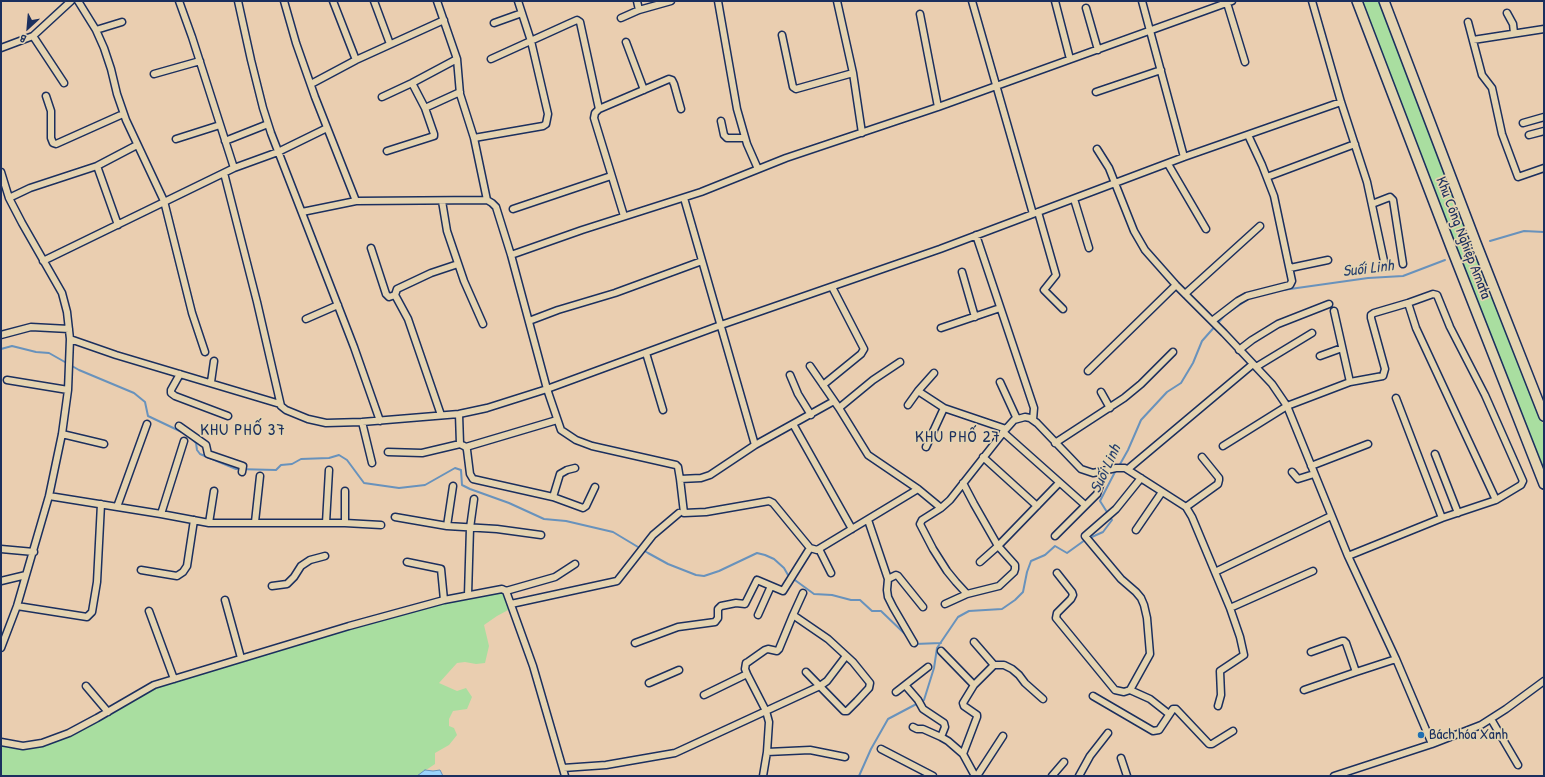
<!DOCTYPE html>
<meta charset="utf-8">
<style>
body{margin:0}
#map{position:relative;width:1545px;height:777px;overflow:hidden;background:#eaceb0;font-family:"Patrick Hand",sans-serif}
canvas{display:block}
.frame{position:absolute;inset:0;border:2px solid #1b2f5e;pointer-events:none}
.north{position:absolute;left:8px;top:8px;width:40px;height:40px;-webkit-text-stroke:3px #e5d4b1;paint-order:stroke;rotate:206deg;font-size:11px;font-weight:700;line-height:16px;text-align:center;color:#1b2f5e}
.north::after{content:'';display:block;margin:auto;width:14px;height:18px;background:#1b2f5e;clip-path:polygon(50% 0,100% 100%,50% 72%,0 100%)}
</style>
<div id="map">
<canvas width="1545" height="777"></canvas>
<div class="frame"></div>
<div class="north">B</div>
</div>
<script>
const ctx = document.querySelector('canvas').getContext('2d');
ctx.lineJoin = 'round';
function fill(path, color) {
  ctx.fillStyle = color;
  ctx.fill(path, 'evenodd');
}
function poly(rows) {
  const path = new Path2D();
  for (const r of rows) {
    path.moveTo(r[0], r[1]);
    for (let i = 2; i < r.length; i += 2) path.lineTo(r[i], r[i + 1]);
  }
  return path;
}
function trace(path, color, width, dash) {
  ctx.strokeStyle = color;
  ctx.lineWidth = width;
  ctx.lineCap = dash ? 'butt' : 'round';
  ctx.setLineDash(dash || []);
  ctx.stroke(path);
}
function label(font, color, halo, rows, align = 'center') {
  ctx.font = font + ' "Patrick Hand",sans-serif';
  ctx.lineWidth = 3.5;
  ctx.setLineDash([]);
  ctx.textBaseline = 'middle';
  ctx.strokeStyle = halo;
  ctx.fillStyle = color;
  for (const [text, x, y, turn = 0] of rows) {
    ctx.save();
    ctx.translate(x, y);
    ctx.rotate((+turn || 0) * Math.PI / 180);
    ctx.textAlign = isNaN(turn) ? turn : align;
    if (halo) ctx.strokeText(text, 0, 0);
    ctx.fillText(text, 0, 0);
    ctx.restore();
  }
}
const green = poly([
 [1361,1,1380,1,1544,427,1544,474],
 [503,591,510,609,497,616,484,625,489,646,485,663,476,664,465,662,457,663,439,683,457,691,466,688,472,697,467,709,453,711,449,719,449,726,454,728,457,735,449,745,435,753,435,764,417,776,1,776,1,744,43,745,156,687,352,627,445,603]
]);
const water = poly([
 [425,770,433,771,440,770,443,776,417,776,425,770]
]);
const stream = poly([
 [1490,241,1524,231,1544,232],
 [1283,290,1368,278,1403,276,1445,260],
 [1,349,12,346,36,352,49,353,79,370,134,393,145,402,148,416,186,434],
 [190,437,196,443,197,450,200,454,236,469,276,470,281,465,292,464,301,459,329,458,339,455,347,460,364,483,399,488,425,485,455,468,461,470,462,485,470,489,509,503,544,519,566,521,613,532,648,553,668,564,696,575,704,576,719,571,757,553,765,555,774,559,784,568,788,575,814,594,832,595,851,600,860,600,872,611,881,611,906,635],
 [1119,466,1128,450,1141,420,1167,392,1181,383,1193,363,1202,341,1225,315,1248,299],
 [915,644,941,643],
 [859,776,871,749,888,719,924,700,934,668,937,648,958,617,969,611,1002,609,1015,600,1023,592,1027,572,1031,561,1045,555,1055,546,1067,553,1085,540,1103,532,1112,520,1100,501,1116,470]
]);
const street = poly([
 [78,1,96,30,104,48,111,69,117,94,126,120,164,201,192,313,205,352],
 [179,1,192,37,234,168],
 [238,1,251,60,263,108,271,133,354,347,380,421],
 [284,1,296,43,315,97,356,201],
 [333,1,356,60],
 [374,1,390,44],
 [437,1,457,59,460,94,474,138,487,200],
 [637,1,639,10],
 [718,1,737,109,747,144,758,169],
 [837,1,853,73,862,133],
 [972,1,1033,214],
 [1055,1,1070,59],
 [1142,1,1184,157],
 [1312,1,1341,102,1367,182,1384,261],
 [1227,3,1245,62],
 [1086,8,1098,50],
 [1507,13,1513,24,1514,33],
 [920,14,938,107],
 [621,18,639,10,671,1],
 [1468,22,1482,75,1492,88,1502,134,1518,177,1544,168],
 [494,23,522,13],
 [96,30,122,22],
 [782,35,793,87,796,89,853,73],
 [33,36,64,83],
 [1473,40,1544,29],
 [626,42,644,90],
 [1,48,33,36,71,1],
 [491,59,568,24,577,20,580,22,599,109,595,113,594,118,624,216],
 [154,74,200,61],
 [412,83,425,108,460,92],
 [311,84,356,60,444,20],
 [1096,92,1161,70],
 [46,96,51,111,51,138,53,143,56,144,123,114],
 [382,97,412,83,457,59],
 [599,109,669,79,672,80,674,84,681,109],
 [721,121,724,135,727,138,745,138],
 [1523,123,1544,117],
 [1529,135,1544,131],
 [474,138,543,126,546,124,548,114,531,41,518,1],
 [176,139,220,125],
 [225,141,268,124],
 [1097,149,1109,168,1134,231,1145,250,1176,285,1224,333,1272,384,1287,406,1348,556,1396,659,1432,744,1334,776],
 [387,151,434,136,434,134,425,108],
 [1168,164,1206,229],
 [97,166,118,225],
 [1,172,9,198,22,223,62,293,67,312,70,339,68,390,62,434,49,496,17,606,1,648],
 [224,173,257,302,281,406,286,410,308,419,326,423,362,422,459,414,487,408,547,389,721,325,940,249,1184,157,1341,102],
 [1267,177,1355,144],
 [9,198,30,188,97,166,137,145],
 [684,198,755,445],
 [1074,199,1089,248],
 [442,201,447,231,464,281,483,324],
 [1372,204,1390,197,1393,200,1403,264],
 [513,209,611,176],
 [302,212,356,201,487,200,492,203,496,207,511,255,547,389,561,430,576,440,592,446,676,465,678,467,680,479,701,478,710,475,755,445,834,401],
 [1038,212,1056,275,1044,290,1063,309],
 [976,235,1034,408,1033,420],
 [371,248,386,294,389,297,395,295],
 [511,255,582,230,701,192,786,158,938,107,1232,1],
 [43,261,234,168,278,152,327,128],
 [1290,268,1328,260],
 [962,272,975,317],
 [1185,294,1260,226],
 [1408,303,1416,328,1496,500],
 [1334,311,1350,382],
 [306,319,338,305],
 [529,321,558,310,615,293,702,261],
 [1212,321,1238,301,1247,296,1290,285,1292,281,1274,196,1262,165,1248,135],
 [941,328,1000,308],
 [1,335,31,327,69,329],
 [70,339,116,355,280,404],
 [1239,350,1252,340,1278,324,1329,304],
 [646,353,663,410],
 [1320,356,1342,348],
 [810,366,839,408,868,455,918,489,941,508,950,500,1006,429,1014,420,1025,417,1030,418,1037,423,1081,469,1093,473,1116,468,1125,468,1186,507,1192,517,1230,608,1240,637,1244,655,1220,671,1221,695,1218,706],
 [1256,367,1312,333],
 [1088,371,1176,285],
 [180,374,171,390,171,393,175,396,228,416],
 [790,375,798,394,811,415],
 [7,380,68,390],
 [211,382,214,361],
 [1000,382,1017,419],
 [823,385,861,354,864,349,832,287],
 [918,391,934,373],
 [1101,392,1110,408],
 [1396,398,1442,518],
 [908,405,918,391,944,408],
 [839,408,873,380,900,362],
 [441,415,408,319,395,295,397,289,431,273,458,264],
 [362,422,372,463],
 [793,424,852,529],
 [179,426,206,445,208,454,243,466,242,472],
 [1003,432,1085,505],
 [62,434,104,444],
 [1055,443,1124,398,1141,384,1173,352],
 [460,444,466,447,467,450,470,474,473,479,553,497],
 [1223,446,1287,406,1350,382,1383,376,1385,369,1371,318,1371,315,1374,313,1408,303,1433,294,1437,295,1450,327,1485,395,1523,481,1521,485,1496,500,1442,518,1348,556],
 [466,447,557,420],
 [926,447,944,408,1006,429],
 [388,452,422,453,460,444,459,414],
 [1435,454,1458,513],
 [983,457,1037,506],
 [1311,466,1368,444],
 [575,468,567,470,560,474,553,497,583,508,586,506,595,487],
 [1128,469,1253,364],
 [1292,472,1298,479,1314,474],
 [680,479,684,513,706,512,769,501,773,503,810,548,817,550,918,489],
 [49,496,161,514,209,523,345,523,381,525],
 [117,507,147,424],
 [1186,507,1218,484,1219,480,1219,478,1202,457],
 [941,508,922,520,920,524,933,549,947,571,956,582,967,594],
 [161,514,184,441],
 [395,517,447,526,497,529,541,535],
 [868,520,888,579,896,575,898,576,923,607],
 [255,522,260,476],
 [209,523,214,491],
 [326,523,329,470],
 [345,523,345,491],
 [447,526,453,486],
 [1136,530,1162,492],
 [1055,536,1097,494,1100,485],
 [1,549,34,552],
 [819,549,831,573],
 [407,562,441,569,444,600],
 [980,562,998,546,1059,483],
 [141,570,177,576,183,572,187,566,194,520],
 [1215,572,1331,516],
 [1057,573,1072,592,1073,595,1071,599,1057,613,1056,618,1115,690,1124,692,1130,690,1150,699,1169,714],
 [888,579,887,590,888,597,893,607,914,643],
 [1,581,26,575],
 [272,586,287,584,294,577,301,566,310,560,325,556],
 [506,591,555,577,575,564],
 [468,595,470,528,474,499],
 [225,600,241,658],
 [511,604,617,581,653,535,679,513],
 [945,604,967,594,999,586,1014,572,1015,569,1015,565,998,546,974,504,963,483],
 [17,606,87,617,92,612,97,582,101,504],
 [1230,608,1313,571],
 [149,611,174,679],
 [758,615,771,586],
 [793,615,803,593],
 [974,642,994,665],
 [635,643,678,627,715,622,718,618,718,609,721,606,736,603,745,604,757,580,783,591,810,548],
 [941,651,974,685,994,665,1004,665,1012,669,1019,675,1025,683,1043,699],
 [1311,652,1342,641,1344,641,1346,643,1356,672,1396,659],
 [928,667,905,685,918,700,923,709,944,723,945,727,941,737,948,741,963,754,975,776],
 [747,674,745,669,746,663,748,662,765,650,768,649,777,651,779,649,793,615,828,639,853,662,870,683,869,688,857,701,847,711,844,711,806,672],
 [649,683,679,670],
 [86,686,108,712],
 [1130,690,1150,654,1147,618,1144,605,1141,598,1136,592,1121,579,1085,536,1116,509,1141,478],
 [1304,690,1356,672],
 [896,692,905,685],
 [704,695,747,674,766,711,769,722,767,752,763,776],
 [1093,696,1153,731,1159,730,1173,709,1176,709,1209,744,1212,744,1233,731],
 [1491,719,1518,765],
 [913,727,917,729,923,729,941,737],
 [1,742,23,746,42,743,69,733,97,718,154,685,349,626,444,600,502,589,506,591,533,666,565,776],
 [1432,744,1481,725,1506,709,1544,681],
 [881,749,933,776],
 [767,752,810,750,845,757],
 [963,754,977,717,977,715,964,706,963,703,974,685],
 [1121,758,1127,776],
 [563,768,606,765,675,753,820,686,827,681,846,656],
 [977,776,1003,736],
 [1052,776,1064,762],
 [1079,776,1090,756,1108,733]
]);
const secondary = poly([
 [1357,1,1451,247,1544,484],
 [1384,1,1476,243,1544,416]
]);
const markers = [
 [1421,735,4,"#1f6fb2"]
];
const streetNames = [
 ["Khu Công Nghiệp Amata",1463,238,69]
];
const poiNames = [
 ["Bách hóa Xanh",1429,735]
];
const waterNames = [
 ["Suối Linh",1368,269,-7],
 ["Suối Linh",1106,469,-65]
];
const quarterNames = [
 ["KHU PHỐ 37",243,430],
 ["KHU PHỐ 27",958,437]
];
fill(green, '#a9dea0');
fill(water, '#9bd4fb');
trace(water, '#6892bc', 1);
trace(stream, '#6892bc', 2);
trace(street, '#1b2f5e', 9);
trace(secondary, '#1b2f5e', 12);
trace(street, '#e5d4b1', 6);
trace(secondary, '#e5d4b1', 9);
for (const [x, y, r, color] of markers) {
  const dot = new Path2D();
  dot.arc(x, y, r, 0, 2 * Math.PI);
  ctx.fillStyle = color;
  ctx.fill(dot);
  trace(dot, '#e5d4b1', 1.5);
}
label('15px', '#1b2f5e', '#e5d4b1', streetNames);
label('15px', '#1b2f5e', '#e5d4b1', poiNames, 'left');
label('italic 16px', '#28406e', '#e5d4b1', waterNames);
ctx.letterSpacing = '1px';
label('17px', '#1b2f5e', '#e5d4b1', quarterNames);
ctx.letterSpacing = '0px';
</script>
